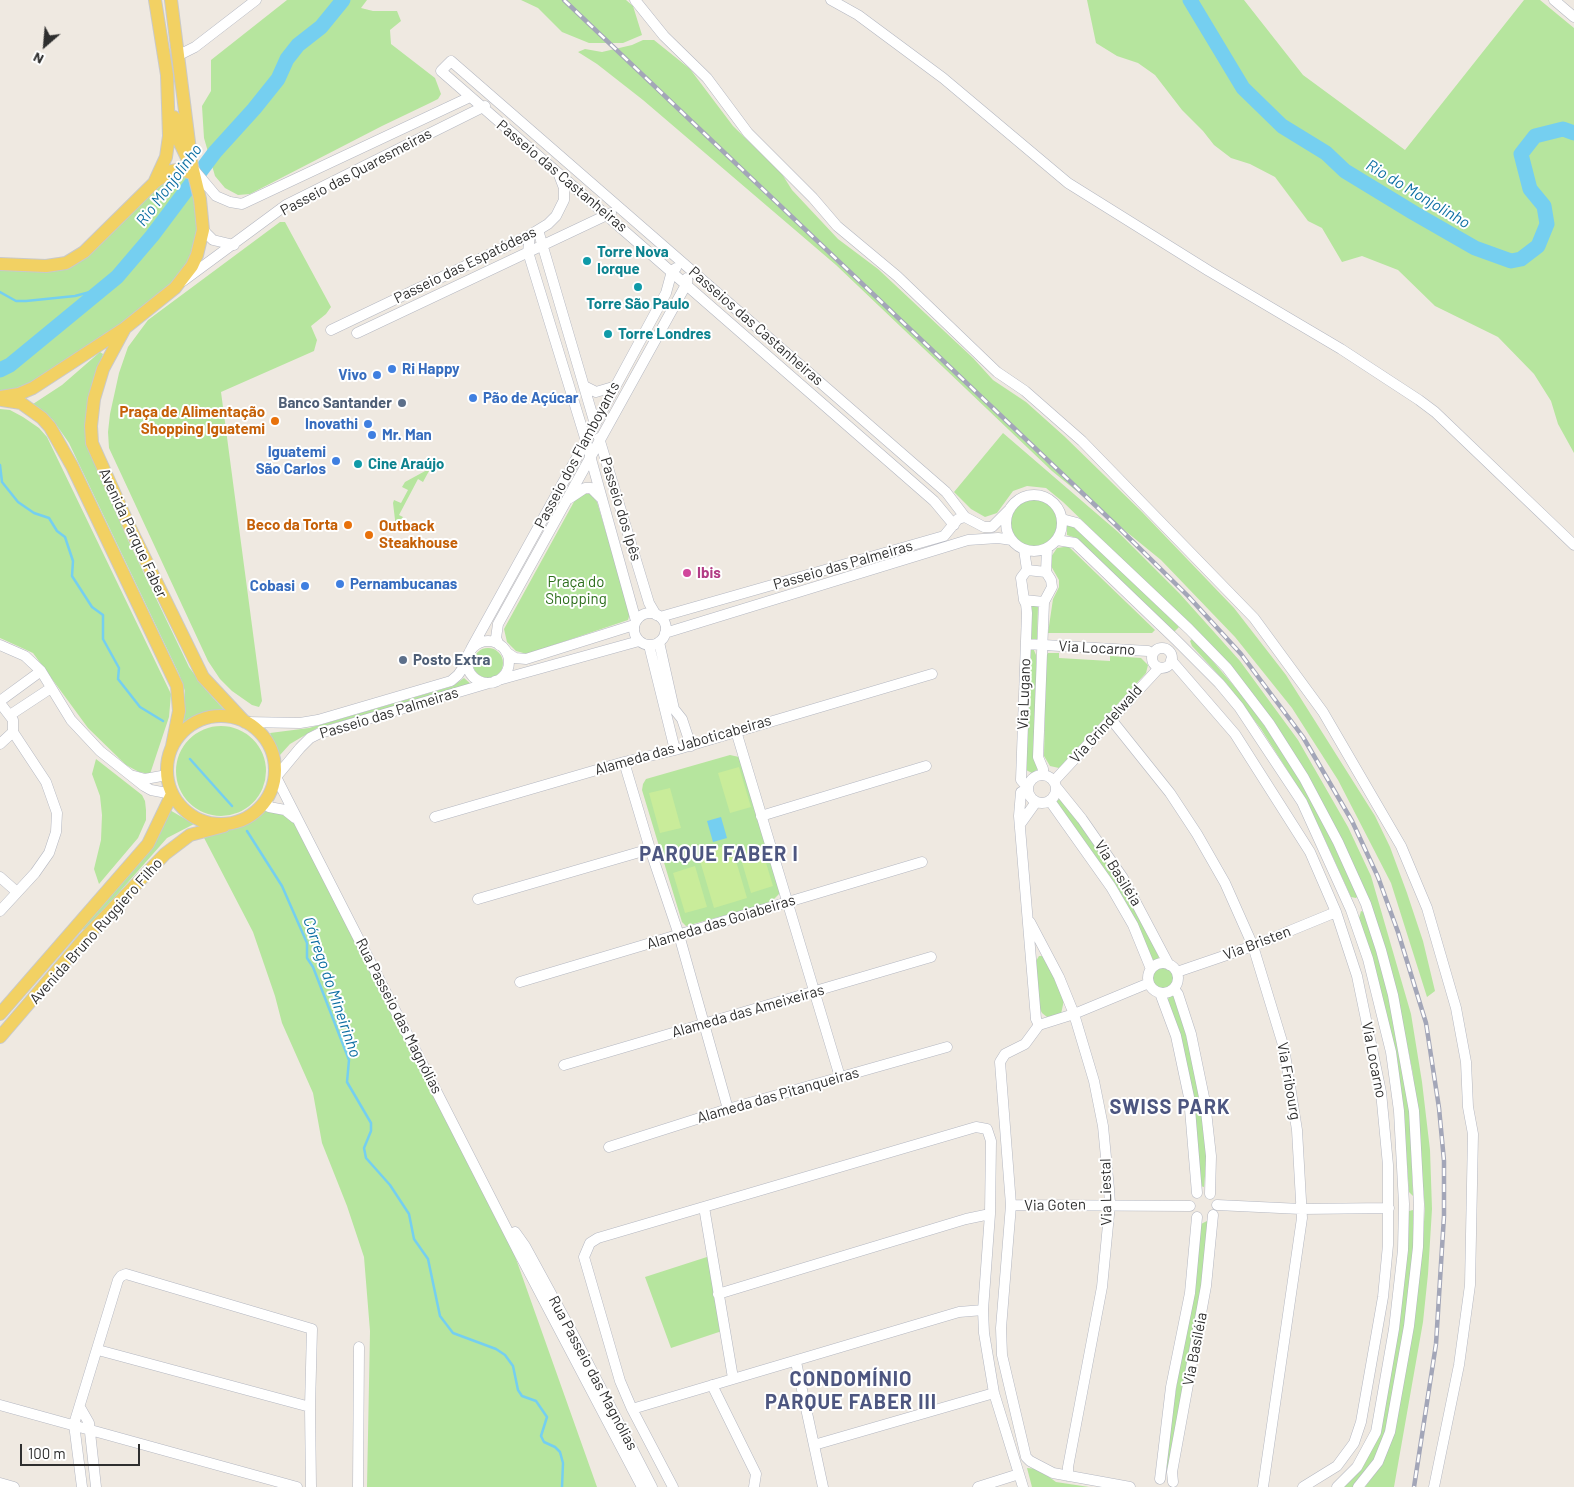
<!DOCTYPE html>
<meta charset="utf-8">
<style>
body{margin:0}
#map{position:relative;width:1574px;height:1487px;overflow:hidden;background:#efe9e1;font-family:Barlow,sans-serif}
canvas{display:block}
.north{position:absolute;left:20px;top:20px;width:50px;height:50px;-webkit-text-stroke:4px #fff;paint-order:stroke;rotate:207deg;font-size:14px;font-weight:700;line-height:20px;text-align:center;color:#2e2e2e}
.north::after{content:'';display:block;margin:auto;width:18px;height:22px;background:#2e2e2e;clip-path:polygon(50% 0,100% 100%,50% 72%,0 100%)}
.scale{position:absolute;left:20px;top:1444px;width:120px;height:22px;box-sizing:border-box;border:2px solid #2e2e2e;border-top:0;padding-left:6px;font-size:15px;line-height:18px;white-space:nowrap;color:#2e2e2e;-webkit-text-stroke:4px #fff;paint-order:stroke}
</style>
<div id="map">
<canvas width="1574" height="1487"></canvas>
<div class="north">N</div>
<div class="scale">100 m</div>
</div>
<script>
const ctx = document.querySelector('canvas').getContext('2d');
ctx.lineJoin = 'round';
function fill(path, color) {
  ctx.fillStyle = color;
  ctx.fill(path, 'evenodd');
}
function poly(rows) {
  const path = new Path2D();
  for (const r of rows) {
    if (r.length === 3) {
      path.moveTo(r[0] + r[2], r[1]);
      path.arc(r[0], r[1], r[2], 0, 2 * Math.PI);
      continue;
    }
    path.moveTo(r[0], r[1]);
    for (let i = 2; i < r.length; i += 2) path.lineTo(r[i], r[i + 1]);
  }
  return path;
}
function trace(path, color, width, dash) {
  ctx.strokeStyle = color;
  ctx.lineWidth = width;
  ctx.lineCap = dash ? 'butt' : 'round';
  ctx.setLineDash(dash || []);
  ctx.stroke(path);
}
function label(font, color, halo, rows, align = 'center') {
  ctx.font = font + ' Barlow,sans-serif';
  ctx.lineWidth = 4;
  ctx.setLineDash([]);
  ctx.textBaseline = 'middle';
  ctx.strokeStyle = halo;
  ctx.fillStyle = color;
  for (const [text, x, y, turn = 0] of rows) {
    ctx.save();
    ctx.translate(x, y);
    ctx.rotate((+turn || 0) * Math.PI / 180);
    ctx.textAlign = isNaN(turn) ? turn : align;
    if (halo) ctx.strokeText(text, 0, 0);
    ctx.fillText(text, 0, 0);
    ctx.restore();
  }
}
const green = poly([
 [287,0,367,0,361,8,373,11,397,11,401,21,390,30,391,44,435,78,441,94,438,99,430,103,382,126,250,194,238,195,225,188,215,176,204,138,202,106,211,91,211,60],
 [521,0,626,0,633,6,642,35,623,43,589,43,562,32,538,8],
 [1087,0,1244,0,1303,75,1405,150,1524,0,1540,0,1574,28,1574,453,1558,424,1551,401,1534,374,1498,337,1435,306,1398,270,1362,256,1342,262,1322,228,1308,221,1275,177,1250,164,1231,158,1214,145,1203,131,1182,110,1155,75,1138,63,1117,56,1096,43],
 [643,40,654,40,690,69,733,126,782,174,792,190,838,239,878,269,973,358,993,380,1026,402,1064,436,1142,512,1234,608,1286,675,1375,816,1390,847,1407,893,1423,941,1435,991,1427,997,1391,883,1338,780,1292,708,1235,637,1161,560,1052,471,836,265,643,100,597,64,578,52,585,49,602,52,632,45],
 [189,171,203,230,175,288,33,388,0,397,0,264,66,263,155,182],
 [280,222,285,222,331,307,326,314,311,326,317,340,314,351,221,392,262,701,259,707,252,705,232,691,220,679,208,661,109,448,108,432,110,414,119,373,128,347,148,320],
 [100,352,103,354,97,373,95,463,127,538,189,667,205,689,226,712,198,715,188,719,182,725,185,691,179,674,69,443,53,420,33,404,62,385],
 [0,409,10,410,23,417,39,428,47,437,171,694,169,717,150,774,139,772,126,765,88,728,33,653,0,638],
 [1003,433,1118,532,1180,594,1240,661,1298,740,1348,827,1371,876,1411,1014,1422,1082,1430,1150,1432,1209,1428,1274,1423,1322,1394,1487,1365,1487,1380,1467,1422,1247,1425,1209,1413,1074,1396,989,1382,940,1306,775,1206,640,1063,502,1046,488,1027,486,1013,491,997,513,985,517,971,509,954,492],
 [427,470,429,471,423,482,418,479,399,515,403,517,396,528,393,503,394,500,401,503,408,490,402,487,405,482],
 [582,494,591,494,597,502,630,613,628,620,527,654,516,651,507,642,504,629,575,500],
 [1034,523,24],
 [1070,525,1082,532,1179,627,1174,632,1076,538,1067,535,1067,526],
 [1064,547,1069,547,1155,630,1152,633,1048,633,1053,599,1059,587,1059,580,1051,566,1051,557,1057,548],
 [1031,604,1038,606,1037,640,1031,643],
 [1193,638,1252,707,1300,779,1334,841,1358,896,1356,898,1351,897,1320,829,1291,776,1261,729,1226,683,1192,646,1190,641],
 [488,663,15],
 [1033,648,1036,655,1038,769,1032,773,1026,770,1026,767,1029,650],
 [1048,653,1059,653,1059,658,1110,661,1110,656,1141,658,1148,665,1146,673,1059,768,1050,766,1044,756,1046,656],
 [464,678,472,685,317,728,290,744,280,755,270,733,309,728,453,686],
 [221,771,45],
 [730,755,739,757,779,888,779,894,770,903,686,926,682,922,642,790,643,784,646,779],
 [96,759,142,795,145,801,146,810,146,820,138,838,99,884,94,869,101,840,102,815,100,796,92,774],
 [1060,798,1116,872,1159,957,1157,962,1153,960,1139,931,1056,802],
 [266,799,290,813,499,1211,597,1487,367,1487,370,1331,364,1257,347,1206,322,1143,313,1093,282,1023,275,996,253,932,201,832,248,816],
 [168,809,194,824,167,838,86,930,81,929],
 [1361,911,1364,912,1379,956,1399,1041,1410,1110,1413,1196,1409,1192,1403,1110,1373,959,1359,918],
 [1039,956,1044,956,1064,1000,1061,1014,1047,1017,1042,1013,1039,1007,1036,961],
 [1164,978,12],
 [1173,994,1177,1001,1203,1100,1207,1154,1204,1187,1200,1186,1195,1116,1168,1000,1169,995],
 [1413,1210,1414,1244,1411,1284,1390,1419,1376,1458,1353,1487,1344,1487,1360,1470,1377,1439,1407,1247,1409,1211],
 [1209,1220,1204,1270,1169,1468,1164,1469,1201,1224],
 [710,1256,722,1331,671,1348,645,1277],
 [1027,1468,1038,1469,1056,1482,1089,1487,1032,1487]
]);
const pitch = poly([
 [739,767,751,807,730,813,718,773],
 [670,788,681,828,660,833,649,793],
 [731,844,747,898,714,908,698,854],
 [761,846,773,886,751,893,739,852],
 [695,866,707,907,685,913,673,873]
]);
const water = poly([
 [721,817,727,838,713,842,707,821]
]);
const stream = poly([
 [0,292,16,301,26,301,75,296,105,288],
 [0,465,2,482,18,502,34,513,49,518,57,531,65,537,73,561,72,576,92,607,103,615,103,639,119,668,118,679,140,707,163,721],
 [190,759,232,806],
 [247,831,282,886,307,943,307,958,313,967,349,1060,347,1082,371,1123,371,1131,364,1148,366,1158,390,1185,409,1214,414,1239,428,1259,440,1316,453,1333,496,1349,505,1355,513,1366,518,1390,522,1396,536,1401,547,1417,541,1436,544,1442,555,1447,560,1452,563,1463,562,1487]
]);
const river = poly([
 [1190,0,1243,88,1282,126,1326,153,1345,171,1414,213,1475,248,1511,261,1521,259,1538,246,1547,224,1544,206,1530,189,1521,154,1535,136,1563,129,1574,133],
 [0,370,10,365,117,277,152,236,215,152,254,109,278,79,287,59,298,45,321,27,343,0]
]);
const minor = poly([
 [635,0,664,36,707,78,748,133,813,198,837,226,897,276,997,372,1025,391,1082,441,1254,618,1323,712,1401,846,1427,908,1456,1008,1466,1062,1468,1107,1473,1134,1470,1285,1459,1365,1434,1487],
 [831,0,858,15,943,78,1068,183,1209,271,1341,349,1419,400,1435,412,1574,545],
 [1554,0,1574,17],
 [179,55,195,47,256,0],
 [195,171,216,196,230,202,242,204,470,97],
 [203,230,213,240,234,245],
 [538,230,595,424],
 [530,235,528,252,586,441,636,621],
 [183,281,286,205,485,106],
 [331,330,530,235,548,224,556,216,564,200,564,188,559,175],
 [357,333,611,213],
 [584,386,596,392,613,387],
 [599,438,649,603,656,615],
 [1034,523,28],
 [570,498,585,488,591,488,601,498],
 [1062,519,1077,523,1189,629,1227,668,1269,723,1304,778,1338,842,1366,904,1381,950,1393,995,1414,1111,1419,1204,1418,1247,1409,1326,1390,1432,1378,1462,1358,1487],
 [954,525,934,501,441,71,451,61,946,492,965,517],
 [1057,540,1075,543,1176,640,1219,683,1239,707,1302,802,1351,910,1368,959,1391,1052,1399,1111,1404,1204,1403,1250,1394,1329,1376,1432,1357,1467,1337,1487],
 [1024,549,1027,570,1021,578,1024,600,1044,602,1052,587,1051,580,1046,572,1027,570],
 [1046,572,1047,548],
 [1024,600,1026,604,1027,613,1021,780,1027,787],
 [650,629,16],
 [660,617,944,536,958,519,965,517,984,527,992,527,1010,509],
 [665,633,968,540,998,538,1012,540],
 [488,662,21],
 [659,642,674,709,682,719,691,746],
 [1026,644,1148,651,1152,654],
 [0,645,25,656,41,671,71,720,100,751,144,786,151,790,172,794],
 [499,645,496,638,498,624,687,283,687,278],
 [649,645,675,750],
 [1162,658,10],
 [471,649,586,441,666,293,672,271,676,268],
 [506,652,515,658,526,659,634,625],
 [1171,660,1235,734,1310,852,1336,912,1357,976,1381,1092,1388,1165,1388,1245,1383,1297,1361,1422,1354,1443,1337,1466,1303,1487],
 [495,681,639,641],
 [489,683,320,733,310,738,300,748,276,777,520,1255,642,1487],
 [0,701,41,671],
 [0,703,13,720,13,732,46,782,57,813,56,832,49,853,35,873,0,911],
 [10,715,51,688],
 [1110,718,1170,793,1197,834,1225,883,1253,946,1284,1048,1297,1130,1302,1218,1263,1487],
 [245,722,300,723,318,720,451,681,458,675,467,662],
 [736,731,840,1077],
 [0,744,13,732],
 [624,762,650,849,679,935,728,1109],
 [1042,789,14],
 [1043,775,1043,769,1038,757,1044,602],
 [134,776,145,779,167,775],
 [1054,781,1159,668],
 [1057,788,1082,819,1123,878,1169,965],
 [1028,789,1021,792,1019,816,1036,1019,1039,1025,1025,1044,1005,1054,1000,1062,1011,1205,1001,1328,1002,1355,1026,1457,1030,1461,1053,1473,1130,1487],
 [266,799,269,807,285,810,295,818],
 [1050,801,1111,887,1133,925,1151,969],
 [761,816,926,766],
 [435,817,624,762,675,750,932,674],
 [1021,823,1036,802],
 [0,877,17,892],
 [478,899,650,849],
 [1030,922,1059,977,1074,1014,1094,1081,1103,1126,1109,1189,1110,1204,1102,1287,1068,1467,1068,1476],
 [1163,978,15],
 [1177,972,1253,946,1336,912],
 [520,982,922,862],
 [1174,989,1178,994,1191,1034,1205,1102,1211,1156,1210,1194],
 [1160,993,1176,1036,1189,1097,1197,1193],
 [1039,1025,1074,1014,1149,983],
 [564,1065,931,957],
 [609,1147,728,1109,947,1047],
 [1011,1205,1190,1206],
 [1217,1205,1301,1209,1389,1208],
 [704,1207,733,1378],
 [515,1232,525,1246,573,1334,652,1487],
 [718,1294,966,1219,990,1214],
 [98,1350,310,1407],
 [796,1362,823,1487],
 [712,1385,756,1474,754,1487],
 [0,1405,297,1487],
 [81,1409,89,1423,96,1487],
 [632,1409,959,1312,983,1310],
 [814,1445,994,1393],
 [1160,1479,1171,1387,1190,1293,1197,1217],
 [1173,1482,1172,1472,1206,1286,1213,1215],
 [0,1483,14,1487],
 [82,1487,74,1424,118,1280,121,1276,126,1274,312,1329,310,1407,311,1487],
 [358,1487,359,1347],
 [673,1487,632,1409,620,1381,584,1257,590,1243,598,1238,976,1127,987,1129,991,1141,990,1214,983,1310,984,1333,994,1393,1023,1487],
 [978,1487,1019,1474]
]);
const major = poly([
 [174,117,179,141,188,160],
 [155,181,166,157,169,136,167,75,155,0],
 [0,264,46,266,66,263,84,252,155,182,171,171,180,169,194,174],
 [124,330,103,369,94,399,91,426,92,443,131,530,203,677,245,722],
 [0,397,19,394,33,388,125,328,175,288,192,266,197,255,203,230,200,199,192,166,171,0],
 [2,400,21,403,42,418,50,427,72,466,177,686,179,711,172,746],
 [221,770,54],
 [0,1014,148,844,172,794],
 [0,1037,84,939,165,854,190,835,224,826]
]);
const rail = poly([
 [564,0,1118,527,1188,596,1241,654,1303,737,1352,821,1378,877,1398,932,1426,1023,1439,1108,1444,1161,1444,1216,1436,1344,1414,1487]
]);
const markers = [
 [587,261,5,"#0f9aa8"],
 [638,287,5,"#0f9aa8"],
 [608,334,5,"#0f9aa8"],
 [392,369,5,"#3f7fe0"],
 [377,375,5,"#3f7fe0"],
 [473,398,5,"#3f7fe0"],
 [402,403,5,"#5c6f8a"],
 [275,421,5,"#e8710a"],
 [368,424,5,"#3f7fe0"],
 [372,435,5,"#3f7fe0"],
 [336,461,5,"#3f7fe0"],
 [358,464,5,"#0f9aa8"],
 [348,525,5,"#e8710a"],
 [369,535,5,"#e8710a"],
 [687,573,5,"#d1479c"],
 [340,584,5,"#3f7fe0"],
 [305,586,5,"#3f7fe0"],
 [403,660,5,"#5c6f8a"]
];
const streetNames = [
 ["Passeio das Quaresmeiras",356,172,-28],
 ["Passeio das Castanheiras",562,176,40],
 ["Passeio das Espatódeas",465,265,-26],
 ["Passeios das Castanheiras",756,326,41],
 ["Passeio dos Flamboyants",577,455,-62],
 ["Passeio dos Ipês",621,509,73],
 ["Avenida Parque Faber",133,533,65],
 ["Passeio das Palmeiras",843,565,-16],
 ["Via Locarno",1097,648,3],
 ["Via Lugano",1024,694,-88],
 ["Passeio das Palmeiras",389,713,-17],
 ["Via Grindelwald",1106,724,-48],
 ["Alameda das Jaboticabeiras",683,745,-16],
 ["Via Basiléia",1118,873,58],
 ["Alameda das Goiabeiras",721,922,-17],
 ["Avenida Bruno Ruggiero Filho",96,931,-48],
 ["Via Bristen",1257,943,-21],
 ["Alameda das Ameixeiras",748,1011,-16],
 ["Rua Passeio das Magnólias",399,1016,63],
 ["Via Locarno",1374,1060,79],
 ["Via Fribourg",1289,1081,80],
 ["Alameda das Pitanqueiras",778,1095,-16],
 ["Via Liestal",1106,1192,-91],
 ["Via Goten",1055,1205,-1],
 ["Via Basiléia",1195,1349,-79],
 ["Rua Passeio das Magnólias",593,1373,62]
];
const cultureNames = [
 ["Torre Nova",597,252],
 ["Iorque",597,269],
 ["Torre São Paulo",638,304,"center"],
 ["Torre Londres",618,334],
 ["Cine Araújo",368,464]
];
const shopNames = [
 ["Ri Happy",402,369],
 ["Vivo",367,375,"right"],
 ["Pão de Açúcar",483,398],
 ["Inovathi",358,424,"right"],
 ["Mr. Man",382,435],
 ["Iguatemi",326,452,"right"],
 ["São Carlos",326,469,"right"],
 ["Pernambucanas",350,584],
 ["Cobasi",295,586,"right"]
];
const serviceNames = [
 ["Banco Santander",392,403],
 ["Posto Extra",413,660,"left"]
];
const foodNames = [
 ["Praça de Alimentação",265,412],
 ["Shopping Iguatemi",265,429],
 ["Beco da Torta",338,525],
 ["Outback",379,526,"left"],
 ["Steakhouse",379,543,"left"]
];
const hotelNames = [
 ["Ibis",697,573]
];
const parkNames = [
 ["Praça do",576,582],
 ["Shopping",576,599]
];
const waterNames = [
 ["Rio Monjolinho",169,185,-53],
 ["Rio do Monjolinho",1418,194,31],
 ["Córrego do Mineirinho",332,987,71]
];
const districtNames = [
 ["PARQUE FABER I",719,854],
 ["SWISS PARK",1170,1107],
 ["CONDOMÍNIO",851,1379],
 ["PARQUE FABER III",851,1402]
];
fill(green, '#b6e59e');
fill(pitch, '#c9ec9a');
fill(water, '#75cff0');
trace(stream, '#75cff0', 2.5);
trace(river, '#75cff0', 15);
trace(minor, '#b4b7c1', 11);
trace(major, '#c9c9c9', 14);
trace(minor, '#fff', 10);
trace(major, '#f2d163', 12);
trace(rail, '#a3a6b8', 4.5);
trace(rail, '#fff', 2.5, [8]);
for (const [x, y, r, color] of markers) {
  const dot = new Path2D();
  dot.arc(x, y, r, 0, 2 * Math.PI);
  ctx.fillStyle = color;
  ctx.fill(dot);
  trace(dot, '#fff', 2);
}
label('15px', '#2e2e2e', '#fff', streetNames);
label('bold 15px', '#0d838f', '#fff', cultureNames, 'left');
label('bold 15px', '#366cbe', '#fff', shopNames, 'left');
label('bold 15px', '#4e5e75', '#fff', serviceNames, 'right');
label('bold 15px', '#c56008', '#fff', foodNames, 'right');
label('bold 15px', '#b23c85', '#fff', hotelNames, 'left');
label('15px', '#2c6e1b', '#fff', parkNames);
label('italic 16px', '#0d6fa3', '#fff', waterNames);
ctx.letterSpacing = '1px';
label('bold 20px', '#4d5680', '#fff', districtNames);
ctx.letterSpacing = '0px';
</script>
